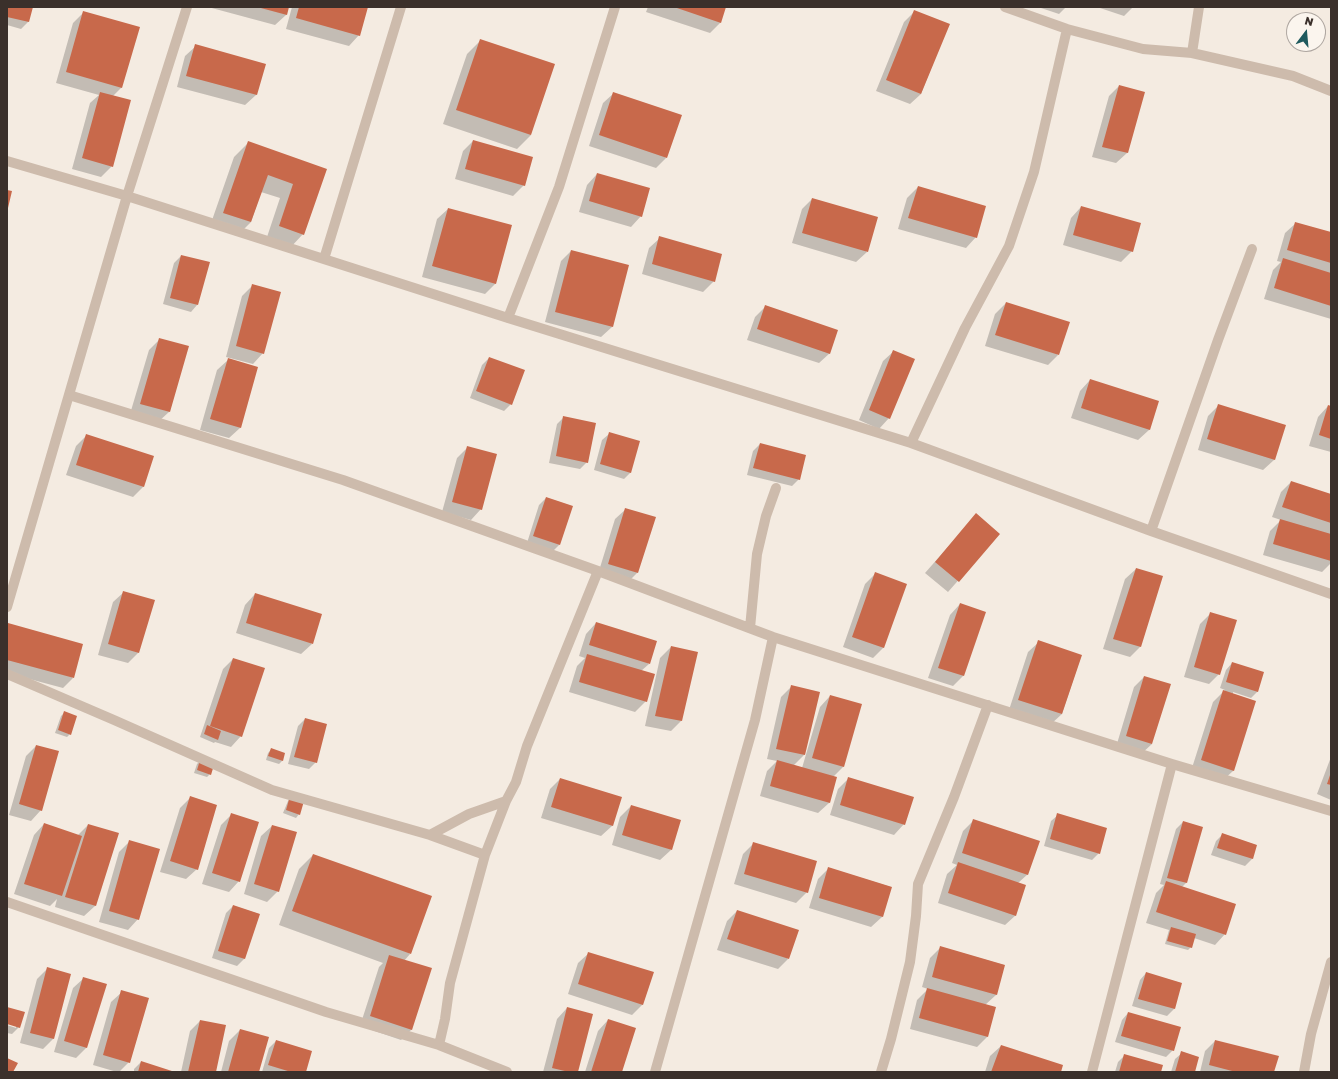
<!DOCTYPE html>
<style>
body{margin:0}
#map{position:relative;width:1338px;height:1079px;overflow:hidden;background:#f4ebe1;font-family:"Golos Text",sans-serif}
canvas{display:block}
.frame{position:absolute;inset:0;border:8px solid #3b302b;pointer-events:none}
.north{position:absolute;left:1286px;top:12px;width:40px;height:40px;box-sizing:border-box;background:#fbf5ee;border:1px solid #aea6a0;border-radius:50%;rotate:16deg;font-size:11px;font-weight:700;line-height:16px;text-align:center;color:#3b302b}
.north::after{content:'';display:block;margin:auto;width:14px;height:18px;background:#1f5a5e;clip-path:polygon(50% 0,100% 100%,50% 72%,0 100%)}
</style>
<div id="map">
<canvas width="1338" height="1079"></canvas>
<div class="frame"></div>
<div class="north">N</div>
</div>
<script>
const ctx = document.querySelector('canvas').getContext('2d');
ctx.lineJoin = 'round';
function fill(path, color) {
  ctx.fillStyle = color;
  ctx.fill(path, 'evenodd');
}
function poly(rows) {
  const path = new Path2D();
  for (const r of rows) {
    path.moveTo(r[0], r[1]);
    for (let i = 2; i < r.length; i += 2) path.lineTo(r[i], r[i + 1]);
  }
  return path;
}
function trace(path, color, width, dash) {
  ctx.strokeStyle = color;
  ctx.lineWidth = width;
  ctx.lineCap = dash ? 'butt' : 'round';
  ctx.setLineDash(dash || []);
  ctx.stroke(path);
}
const shadow = poly([
 [7,7,32,7,28,22,21,29,7,25],
 [208,7,288,7,286,15,275,25],
 [292,7,367,7,359,35,349,46,286,29],
 [648,7,725,7,720,23,710,33,646,12],
 [1038,7,1066,7,1059,14],
 [1097,7,1133,7,1124,16],
 [915,11,948,25,921,94,910,104,876,91,904,22],
 [84,12,138,28,121,88,113,96,112,166,101,177,72,169,90,103,99,95,56,83,73,23],
 [481,40,531,135,517,149,443,124,467,54],
 [196,46,264,64,256,95,245,105,177,87,185,56],
 [1119,86,1143,92,1127,153,1116,163,1092,157,1109,96],
 [614,93,666,158,656,168,589,146,603,103],
 [473,141,524,185,513,196,455,179,463,151],
 [248,143,326,170,303,234,290,248,266,240,280,198,261,192,251,222,237,236,210,226,234,157],
 [597,174,641,216,631,227,579,212,587,185],
 [918,187,976,237,966,248,898,229,907,198],
 [812,199,867,252,856,262,792,243,802,209],
 [1081,207,1132,251,1121,262,1063,245,1071,218],
 [448,209,496,283,485,294,422,277,437,219],
 [1296,223,1331,233,1331,319,1264,299,1273,270,1281,262,1277,261,1285,233],
 [660,238,714,281,703,292,642,274,649,248],
 [571,251,628,266,612,327,601,337,545,322,561,261],
 [181,256,197,305,191,312,163,304,174,263],
 [253,285,263,353,253,364,226,357,242,296],
 [1006,303,1058,355,1048,365,985,346,995,314],
 [766,306,830,353,819,363,747,340,755,317],
 [160,339,188,347,169,412,158,422,130,414,149,350],
 [894,351,889,418,879,429,859,420,883,361],
 [489,358,511,404,504,411,470,398,482,365],
 [228,360,240,428,229,438,200,430,217,370],
 [1090,380,1158,402,1149,430,1138,440,1071,418,1080,391],
 [1219,405,1284,426,1274,460,1263,470,1198,450,1208,416],
 [1328,406,1331,407,1331,452,1309,446,1318,417],
 [564,417,587,462,580,469,549,463,557,424],
 [609,434,631,472,624,479,594,470,602,440],
 [87,435,153,457,143,487,133,497,66,475,76,446],
 [760,444,799,479,792,486,747,475,753,451],
 [468,447,481,509,471,520,442,512,457,458],
 [1291,482,1331,495,1331,563,1322,572,1263,555,1270,531,1281,520,1272,517,1281,492],
 [546,498,559,545,552,552,527,543,539,505],
 [626,509,637,573,627,583,598,574,615,519],
 [976,515,999,534,948,592,925,573],
 [1136,569,1162,577,1140,647,1130,657,1103,649,1125,579],
 [875,574,884,647,873,658,843,647,865,584],
 [124,592,138,653,128,663,98,655,113,602],
 [255,594,312,644,301,654,236,633,245,605],
 [960,604,984,612,963,676,953,686,928,678,950,615],
 [1210,614,1219,674,1209,684,1184,677,1200,624],
 [596,623,649,664,641,671,646,701,635,712,569,692,577,666,585,658,579,656,586,634],
 [9,624,73,678,63,688,7,673,7,626],
 [1039,642,1081,656,1062,714,1051,724,1009,710,1028,652],
 [671,647,681,721,671,731,645,726,660,658],
 [233,659,241,736,231,747,215,742,214,743,200,737,223,669],
 [1232,663,1258,691,1251,698,1233,692,1233,771,1222,781,1191,771,1213,702,1225,690,1220,688,1226,670],
 [1144,677,1152,744,1141,754,1116,747,1134,687],
 [792,686,804,755,794,765,802,768,820,707,830,696,843,767,833,777,829,803,818,813,760,796,767,771,777,761,767,759,781,697],
 [64,713,70,734,67,737,55,733,61,716],
 [305,719,316,762,309,769,288,764,298,726],
 [36,746,41,810,31,821,9,815,26,756],
 [271,750,284,754,282,761,279,764,266,760,268,753],
 [1331,757,1331,800,1317,794],
 [200,761,210,774,207,777,194,773,197,764],
 [849,778,904,824,894,835,830,815,838,789],
 [560,779,620,797,612,826,601,836,541,818,550,789],
 [291,797,299,814,296,818,283,813,288,801],
 [190,798,197,869,186,879,160,872,180,808],
 [631,806,671,850,660,860,612,845,620,817],
 [232,814,239,881,229,892,202,884,221,825],
 [1058,815,1099,853,1092,860,1044,846,1051,821],
 [974,820,1028,874,1018,883,1016,915,1005,925,938,903,947,874,957,865,952,863,963,831],
 [1183,822,1202,828,1186,883,1182,887,1225,934,1215,945,1194,938,1191,947,1188,950,1165,944,1169,930,1146,923,1156,893,1164,885,1160,884,1176,829],
 [44,824,77,836,88,825,95,906,84,916,55,907,57,899,50,906,14,894,34,835],
 [272,826,278,891,267,902,244,894,261,836],
 [1223,834,1256,845,1252,859,1245,866,1211,855,1216,841],
 [130,841,138,919,128,930,99,922,119,852],
 [754,843,807,892,796,903,734,884,743,854],
 [313,855,410,954,404,961,412,1029,401,1040,360,1026,379,967,383,963,279,925,299,869],
 [829,868,891,887,882,917,871,927,809,908,818,879],
 [233,906,259,914,244,959,237,966,212,958,226,913],
 [737,911,788,959,778,969,717,950,727,921],
 [941,947,1004,965,996,995,985,1005,987,1037,977,1047,910,1029,917,1000,928,989,922,987,930,958],
 [589,953,643,1004,632,1015,568,994,578,963],
 [47,969,53,1039,43,1049,20,1043,37,979],
 [1146,973,1181,983,1174,1009,1167,1016,1132,1006,1140,980],
 [84,978,105,984,86,1048,76,1058,54,1052,73,988],
 [122,992,129,1062,119,1072,117,1072,93,1065,111,1002],
 [7,1008,19,1027,12,1034,7,1033,7,1025,16,1028,16,1026,7,1023],
 [567,1008,577,1072,543,1072,557,1019],
 [1128,1013,1173,1050,1166,1057,1115,1042,1122,1020],
 [608,1020,621,1072,585,1072,598,1031],
 [200,1021,215,1072,181,1072,190,1031],
 [240,1030,258,1072,221,1072,229,1041],
 [276,1041,305,1072,262,1072,269,1048],
 [1215,1041,1273,1072,1200,1072,1205,1051],
 [1001,1046,1060,1072,985,1072,990,1056],
 [1182,1053,1194,1072,1171,1072,1175,1059],
 [1125,1055,1160,1072,1115,1072,1118,1062],
 [141,1062,173,1072,134,1072,134,1069]
]);
const building = poly([
 [7,7,33,7,29,22,7,17],
 [257,7,289,7,287,15],
 [299,7,368,7,360,36,296,18],
 [674,7,726,7,721,23],
 [914,10,950,24,921,94,886,80],
 [83,11,140,27,122,88,66,72],
 [480,39,555,64,531,135,456,110],
 [195,44,266,64,257,95,186,76],
 [1119,85,1145,92,1128,153,1102,147],
 [100,92,131,100,113,167,82,158],
 [613,92,682,115,667,158,599,135],
 [473,140,533,157,525,186,465,169],
 [248,141,327,169,304,235,279,226,293,184,268,175,251,222,223,213],
 [597,173,650,188,642,217,589,201],
 [918,186,986,206,977,238,908,218],
 [7,190,12,191,8,208,7,208],
 [812,198,878,217,868,252,802,233],
 [1081,206,1141,223,1133,252,1073,235],
 [448,208,512,225,496,284,432,266],
 [1295,222,1331,232,1331,263,1287,250],
 [659,236,722,254,715,282,652,264],
 [571,250,629,265,613,327,555,312],
 [181,255,210,262,198,305,170,298],
 [1283,258,1331,273,1331,306,1274,288],
 [252,284,281,292,264,354,236,346],
 [1006,302,1070,322,1059,355,995,335],
 [765,305,838,330,830,354,757,329],
 [159,338,189,346,170,412,140,404],
 [893,350,915,359,890,419,869,410],
 [489,357,525,370,512,405,476,391],
 [228,358,258,367,241,428,210,419],
 [1090,379,1159,401,1150,430,1081,408],
 [1218,404,1286,425,1275,460,1207,439],
 [1328,405,1331,406,1331,439,1319,435],
 [563,416,596,423,588,463,556,456],
 [609,432,640,441,631,473,600,464],
 [86,434,154,456,144,487,76,465],
 [760,443,806,455,800,480,753,468],
 [467,446,497,454,482,510,452,502],
 [1291,481,1331,494,1331,523,1282,507],
 [546,497,573,506,560,545,533,536],
 [625,508,656,517,638,573,608,564],
 [976,513,1000,534,959,582,935,562],
 [1280,519,1331,534,1331,561,1273,544],
 [1136,568,1163,576,1141,647,1113,639],
 [875,572,907,584,884,648,852,637],
 [123,591,155,600,139,653,108,644],
 [255,593,322,614,313,644,246,623],
 [960,603,986,612,964,676,938,668],
 [1210,612,1237,620,1220,675,1194,667],
 [596,622,657,641,650,664,589,645],
 [8,623,83,644,74,678,7,660,7,627],
 [1038,640,1082,655,1062,714,1018,700],
 [671,646,698,652,682,721,655,716],
 [587,654,655,674,647,702,579,682],
 [233,658,265,668,242,737,210,726],
 [1232,662,1264,672,1258,692,1226,682],
 [1144,676,1171,684,1152,744,1126,736],
 [791,685,820,692,805,755,776,749],
 [1223,690,1256,701,1234,771,1201,760],
 [830,695,862,704,844,767,812,758],
 [64,711,77,716,71,735,58,730],
 [305,718,327,724,317,763,294,757],
 [207,725,221,731,218,740,204,734],
 [36,745,59,751,42,811,19,804],
 [271,748,285,753,283,761,268,756],
 [200,760,214,765,211,775,197,770],
 [777,760,837,777,830,803,770,786],
 [1331,772,1331,785,1327,784],
 [848,777,914,797,905,825,840,805],
 [560,778,622,797,613,826,551,807],
 [190,796,217,805,198,870,170,861],
 [290,796,304,801,300,815,286,810],
 [631,805,681,820,672,850,622,835],
 [231,813,259,822,240,882,212,873],
 [1057,813,1107,828,1100,854,1050,839],
 [973,819,1040,841,1028,875,962,853],
 [1183,821,1203,827,1187,883,1167,878],
 [44,823,82,836,62,896,24,884],
 [88,824,119,833,96,906,65,897],
 [272,825,297,832,279,892,254,884],
 [1222,833,1257,845,1253,859,1217,848],
 [129,840,160,849,139,920,109,911],
 [753,842,817,861,808,893,744,874],
 [313,854,432,896,411,954,292,911],
 [958,862,1026,885,1016,916,948,893],
 [828,867,892,887,883,917,819,898],
 [1166,881,1236,904,1226,935,1156,912],
 [233,905,260,914,245,959,218,951],
 [737,910,799,930,789,959,727,939],
 [1171,927,1196,934,1192,948,1167,941],
 [940,946,1005,965,997,995,932,977],
 [588,952,654,972,643,1005,578,984],
 [389,955,432,968,412,1030,370,1016],
 [47,967,71,974,54,1039,30,1033],
 [1146,972,1182,983,1175,1009,1138,999],
 [83,977,107,984,87,1048,64,1041],
 [927,988,996,1007,988,1037,919,1018],
 [121,990,149,998,130,1063,103,1055],
 [7,1007,25,1012,20,1028,7,1024],
 [567,1007,593,1014,578,1072,569,1072,552,1068],
 [1128,1012,1181,1027,1174,1051,1121,1036],
 [608,1019,636,1028,622,1072,591,1072],
 [200,1020,226,1025,216,1072,188,1072],
 [240,1029,269,1037,259,1072,228,1072],
 [276,1040,312,1051,306,1072,291,1072,268,1065],
 [1215,1040,1279,1056,1274,1072,1236,1072,1209,1065],
 [1001,1045,1063,1065,1061,1072,991,1072],
 [1181,1051,1199,1057,1195,1072,1175,1072],
 [1124,1054,1163,1065,1161,1072,1119,1072],
 [7,1058,18,1063,13,1072,7,1072],
 [141,1061,175,1072,138,1072]
]);
const minor = poly([
 [1005,7,1067,29,1143,49,1192,53,1293,76,1331,91],
 [1192,53,1199,7],
 [7,161,127,196,508,318,911,443,1151,531,1331,594],
 [324,259,401,7],
 [508,318,559,187,615,7],
 [69,395,343,480,598,571,773,637,1172,764,1331,811],
 [911,443,965,328,1009,246,1034,172,1067,29],
 [1151,531,1218,340,1252,249],
 [7,607,127,196,187,7],
 [750,628,757,554,766,516,776,488],
 [7,674,114,720,272,790,430,835,469,814,506,801,516,782,527,746,598,571],
 [430,835,485,855],
 [7,902,326,1012,439,1045,507,1072],
 [439,1045,445,1019,450,983,485,855,506,801],
 [655,1072,755,720,773,637],
 [881,1072,891,1039,910,962,916,916,918,884,954,797,988,705],
 [1092,1072,1172,764],
 [1304,1072,1311,1034,1331,962]
]);
fill(shadow, '#0003');
fill(building, '#c8694b');
trace(minor, '#cdbbac', 10);
</script>
